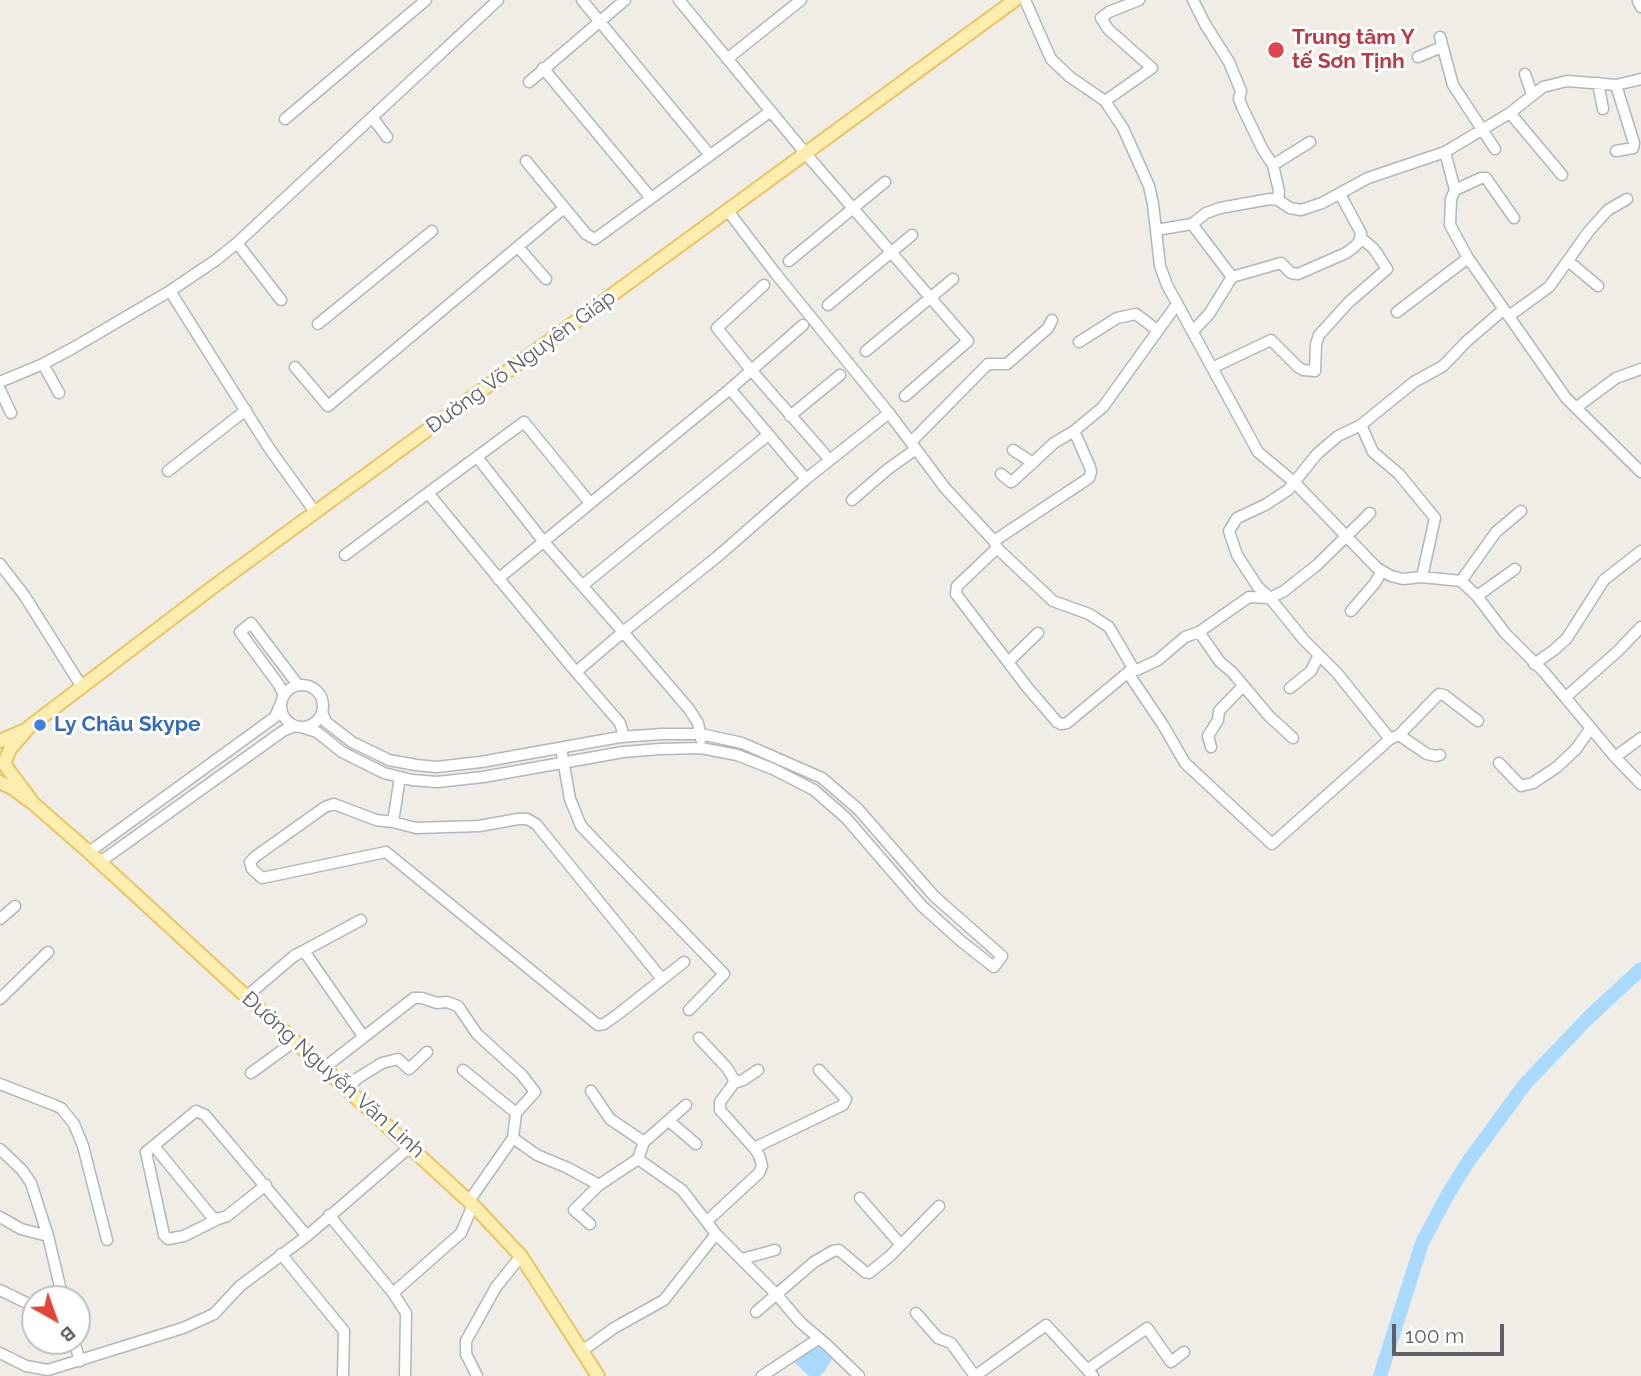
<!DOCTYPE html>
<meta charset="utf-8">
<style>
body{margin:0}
#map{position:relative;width:1641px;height:1376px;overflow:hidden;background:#efede6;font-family:Raleway,sans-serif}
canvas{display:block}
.north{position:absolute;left:21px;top:1285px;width:70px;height:70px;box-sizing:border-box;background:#fff;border:2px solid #bec0c2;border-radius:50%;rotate:140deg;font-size:19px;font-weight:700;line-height:28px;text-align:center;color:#5d6166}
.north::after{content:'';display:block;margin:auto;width:24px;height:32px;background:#e34338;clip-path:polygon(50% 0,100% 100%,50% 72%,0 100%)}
.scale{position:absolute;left:1392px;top:1324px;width:112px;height:32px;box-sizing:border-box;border:4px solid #5d6166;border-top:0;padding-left:9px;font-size:21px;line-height:24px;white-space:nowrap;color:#5d6166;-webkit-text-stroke:5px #fff;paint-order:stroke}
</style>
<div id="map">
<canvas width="1641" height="1376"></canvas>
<div class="north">B</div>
<div class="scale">100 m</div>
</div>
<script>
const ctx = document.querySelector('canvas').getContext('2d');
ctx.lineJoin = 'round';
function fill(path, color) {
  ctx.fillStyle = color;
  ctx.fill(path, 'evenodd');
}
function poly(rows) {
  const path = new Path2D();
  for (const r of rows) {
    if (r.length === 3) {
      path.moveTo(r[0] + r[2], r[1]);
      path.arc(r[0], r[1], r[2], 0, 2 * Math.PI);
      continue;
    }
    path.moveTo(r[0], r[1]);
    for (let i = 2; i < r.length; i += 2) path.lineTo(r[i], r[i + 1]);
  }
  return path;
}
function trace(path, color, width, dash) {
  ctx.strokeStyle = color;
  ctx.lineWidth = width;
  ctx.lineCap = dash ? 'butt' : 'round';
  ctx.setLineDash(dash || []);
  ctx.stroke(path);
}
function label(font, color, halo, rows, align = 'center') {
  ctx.font = font + ' Raleway,sans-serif';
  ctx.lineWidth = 6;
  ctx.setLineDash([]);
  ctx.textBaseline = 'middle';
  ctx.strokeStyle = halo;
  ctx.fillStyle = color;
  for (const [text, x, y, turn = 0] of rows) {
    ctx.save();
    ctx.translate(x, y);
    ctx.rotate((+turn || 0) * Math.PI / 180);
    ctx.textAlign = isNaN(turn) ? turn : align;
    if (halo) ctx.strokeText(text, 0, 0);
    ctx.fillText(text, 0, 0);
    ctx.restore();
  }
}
const water = poly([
 [815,1342,835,1354,824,1372,819,1376,809,1376,796,1364,795,1358]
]);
const river = poly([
 [1380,1376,1422,1243,1448,1194,1468,1162,1525,1084,1589,1017,1641,969]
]);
const minor = poly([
 [582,0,709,154],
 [679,0,806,154,968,341,905,396],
 [1025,0,1051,59,1070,77,1105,101,1123,128,1149,186,1153,204,1160,266,1167,285,1258,452,1294,482,1377,568,1391,576,1403,579,1422,577,1461,581,1477,596,1505,633,1544,672,1615,757,1641,784],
 [1193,0,1205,24,1229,62,1241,91,1239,99,1243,109,1263,150,1273,165,1279,191,1278,200],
 [1638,1,1641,7],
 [1440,37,1453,85,1495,149],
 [1418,57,1442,47],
 [727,59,801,0],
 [543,68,651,198],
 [1525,74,1532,94],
 [529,82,625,0],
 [1598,83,1603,109],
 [1616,85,1634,143,1633,148,1616,151],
 [1105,101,1152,68,1108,29,1101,18,1109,12,1139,0],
 [1510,113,1562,175],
 [372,117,387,137],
 [285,119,426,0],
 [1445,152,1455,190,1451,199,1450,225,1468,258,1566,398,1641,472],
 [526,161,586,234,595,239,771,111],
 [1273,165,1310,142],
 [1455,190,1481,178,1486,178,1514,218],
 [728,211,776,274,889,413,945,488,994,541,997,548,1053,601,1089,614,1109,627,1133,668,1137,670,1158,660,1185,637,1199,632,1249,597,1270,598,1284,591,1317,565,1370,513],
 [1192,224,1232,277],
 [1156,230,1192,224,1206,213,1220,208,1270,199,1278,200,1290,208,1301,210,1322,203,1368,178,1445,152,1510,113,1543,87,1567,81,1616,85,1641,79],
 [237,243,281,300],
 [518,247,546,279],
 [789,261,885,182],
 [1568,261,1598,286],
 [764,285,717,328,751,370,830,460],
 [170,291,269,448,315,512],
 [828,305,912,235],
 [1397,312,1468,258],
 [1509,316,1549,287,1589,231,1608,210,1627,199],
 [318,324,432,231],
 [1193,331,1209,314,1232,277,1281,263,1291,273,1298,274,1346,253,1354,247,1359,242,1361,233,1340,194],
 [1079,342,1117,318,1131,315,1136,314,1157,330],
 [866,351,953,279],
 [43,364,59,393],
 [295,367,328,406,564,208],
 [1212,368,1271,340,1298,367,1303,370,1315,371,1316,344,1319,335,1349,302,1387,269,1374,249,1361,238],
 [0,382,43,364,73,348,170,291,216,260,237,243,498,0],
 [730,389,806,479],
 [0,390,11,413],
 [1577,407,1616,378,1641,369],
 [790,416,840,375],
 [1361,425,1373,452,1399,474,1435,518,1422,577],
 [911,442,988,364,1007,364,1048,328,1052,320],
 [1013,450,1033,463],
 [168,471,246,410],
 [1001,474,1011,482,1014,480,1054,443,1074,431],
 [428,493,524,422,590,503],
 [852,500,888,469,916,449],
 [994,541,1089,478,1091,472,1090,467,1074,431,1103,407,1177,304],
 [997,548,957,586,956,594,1027,687,1057,722,1061,724,1067,723,1132,669],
 [345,555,428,493,576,672,623,632,544,542,477,457],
 [0,564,24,595,82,687],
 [498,579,730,389,803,325],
 [1461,581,1496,532,1521,511],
 [583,585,768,435],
 [1477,596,1515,569],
 [1351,611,1375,583,1382,571],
 [1199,632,1220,662,1232,672,1269,716,1293,738],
 [1009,661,1038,633],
 [1534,664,1554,650,1567,638,1604,580,1641,551],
 [576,672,620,723,624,737],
 [1128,673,1163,725,1185,763,1272,844,1390,739,1399,735,1439,694,1444,695,1478,721],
 [302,706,21],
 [1290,688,1311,671,1319,655],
 [284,695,279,685,240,632,251,623,298,685],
 [1566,697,1618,651,1641,627],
 [304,728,317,732,342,752,384,773,412,780,437,782,483,777,623,752,660,749,701,748,737,755,773,769,814,790,846,818,922,906,962,942,994,967,1002,956,934,896,858,809,822,778,742,743,701,734,662,734,620,737,481,762,436,767,416,765,389,760,352,742,326,722,322,712],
 [1399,735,1427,754,1436,756,1440,755],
 [701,739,698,723,689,709,623,632,717,557,806,479,889,413],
 [1390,739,1337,673,1304,640,1270,598,1258,587,1237,555,1229,531,1237,518,1265,505,1288,490,1317,454,1338,436,1361,425,1414,382,1443,366,1467,341,1503,310],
 [1211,747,1208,736,1218,720,1219,711,1243,686],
 [561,748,570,799,581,826,724,974,689,1010],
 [1615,757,1641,738],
 [1499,763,1521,786,1533,783,1557,767,1576,749,1591,728],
 [393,822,400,777],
 [89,852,275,717,280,705],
 [100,862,283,731,295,726],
 [0,919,15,906],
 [304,951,363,1036],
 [662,979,536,824,527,819,518,819,479,826,416,828,393,822,376,820,334,804,325,807,256,856,250,862,252,869,262,878,386,852,598,1025,604,1024,617,1015,684,962],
 [247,996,294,956,361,920],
 [0,999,48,952],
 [699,1038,727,1068,733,1078,734,1083,720,1102,720,1110,754,1148,759,1155,762,1166,759,1173,707,1221],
 [324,1068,414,998,422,998,437,1003,447,1002,458,1006,477,1034,522,1075,535,1092,516,1113,513,1138,469,1201],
 [463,1070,516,1113],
 [251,1073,295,1041],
 [734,1083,743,1080,758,1070],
 [0,1084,54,1105,61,1108,74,1124,83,1146,107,1240],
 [347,1089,358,1078,382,1063,398,1059,409,1069,427,1052],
 [591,1091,610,1119,644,1142],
 [669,1121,696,1144],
 [513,1138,537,1155,568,1168,599,1185,638,1159,644,1142,686,1105],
 [154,1146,212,1217,218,1219,227,1216,266,1185],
 [754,1148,843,1105,846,1099,819,1070],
 [0,1149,22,1170,31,1183,48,1236,63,1299],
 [638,1159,682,1190,716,1234,777,1295,800,1322,827,1345,859,1376],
 [860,1198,901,1245],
 [329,1215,393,1293,461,1233,473,1205],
 [0,1217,21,1229,48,1236],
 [218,1219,184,1236,168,1239,164,1235,146,1152,196,1111,205,1115,307,1236],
 [590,1224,574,1210,599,1185],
 [281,1254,344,1331,343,1376],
 [742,1259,775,1250],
 [0,1290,35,1307],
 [393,1293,406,1313,405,1376],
 [756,1312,814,1262,833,1251,839,1250,865,1272,869,1273,890,1256,939,1206],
 [916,1313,938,1338,951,1343,975,1376],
 [74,1341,80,1361],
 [582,1351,614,1328,664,1300,716,1234],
 [0,1353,26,1366,48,1370,183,1328,214,1314,240,1286,307,1236,411,1146],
 [1088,1369,1147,1328,1171,1362,1184,1352],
 [477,1376,466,1354,466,1341,496,1287,521,1256],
 [762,1376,818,1339],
 [975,1376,1046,1325,1093,1376]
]);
const major = poly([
 [0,741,23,731],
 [0,782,12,788,34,804,90,853,473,1205,521,1256,598,1376],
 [34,804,4,764,10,749,29,727,217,584,1015,0]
]);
const markers = [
 [1276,50,9,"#e0444e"],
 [40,725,7,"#3f7fe0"]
];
const healthNames = [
 ["Trung tâm Y",1292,38],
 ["tế Sơn Tịnh",1292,62]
];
const streetNames = [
 ["Đường Võ Nguyên Giáp",521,362,-36],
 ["Đường Nguyễn Văn Linh",333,1075,42]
];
const shopNames = [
 ["Ly Châu Skype",54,725]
];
fill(water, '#a9d9fc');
trace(river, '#a9d9fc', 14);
trace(minor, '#b3b6ba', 13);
trace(major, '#ecc462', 16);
trace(minor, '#fff', 10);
trace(major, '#fceeae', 12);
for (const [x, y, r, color] of markers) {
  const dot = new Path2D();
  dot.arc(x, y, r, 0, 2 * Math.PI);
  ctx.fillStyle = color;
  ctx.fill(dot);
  trace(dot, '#fff', 2.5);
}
label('bold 21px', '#be3a42', '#fff', healthNames, 'left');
label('21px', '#5d6166', '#fff', streetNames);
label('bold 21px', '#366cbe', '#fff', shopNames, 'left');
</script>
